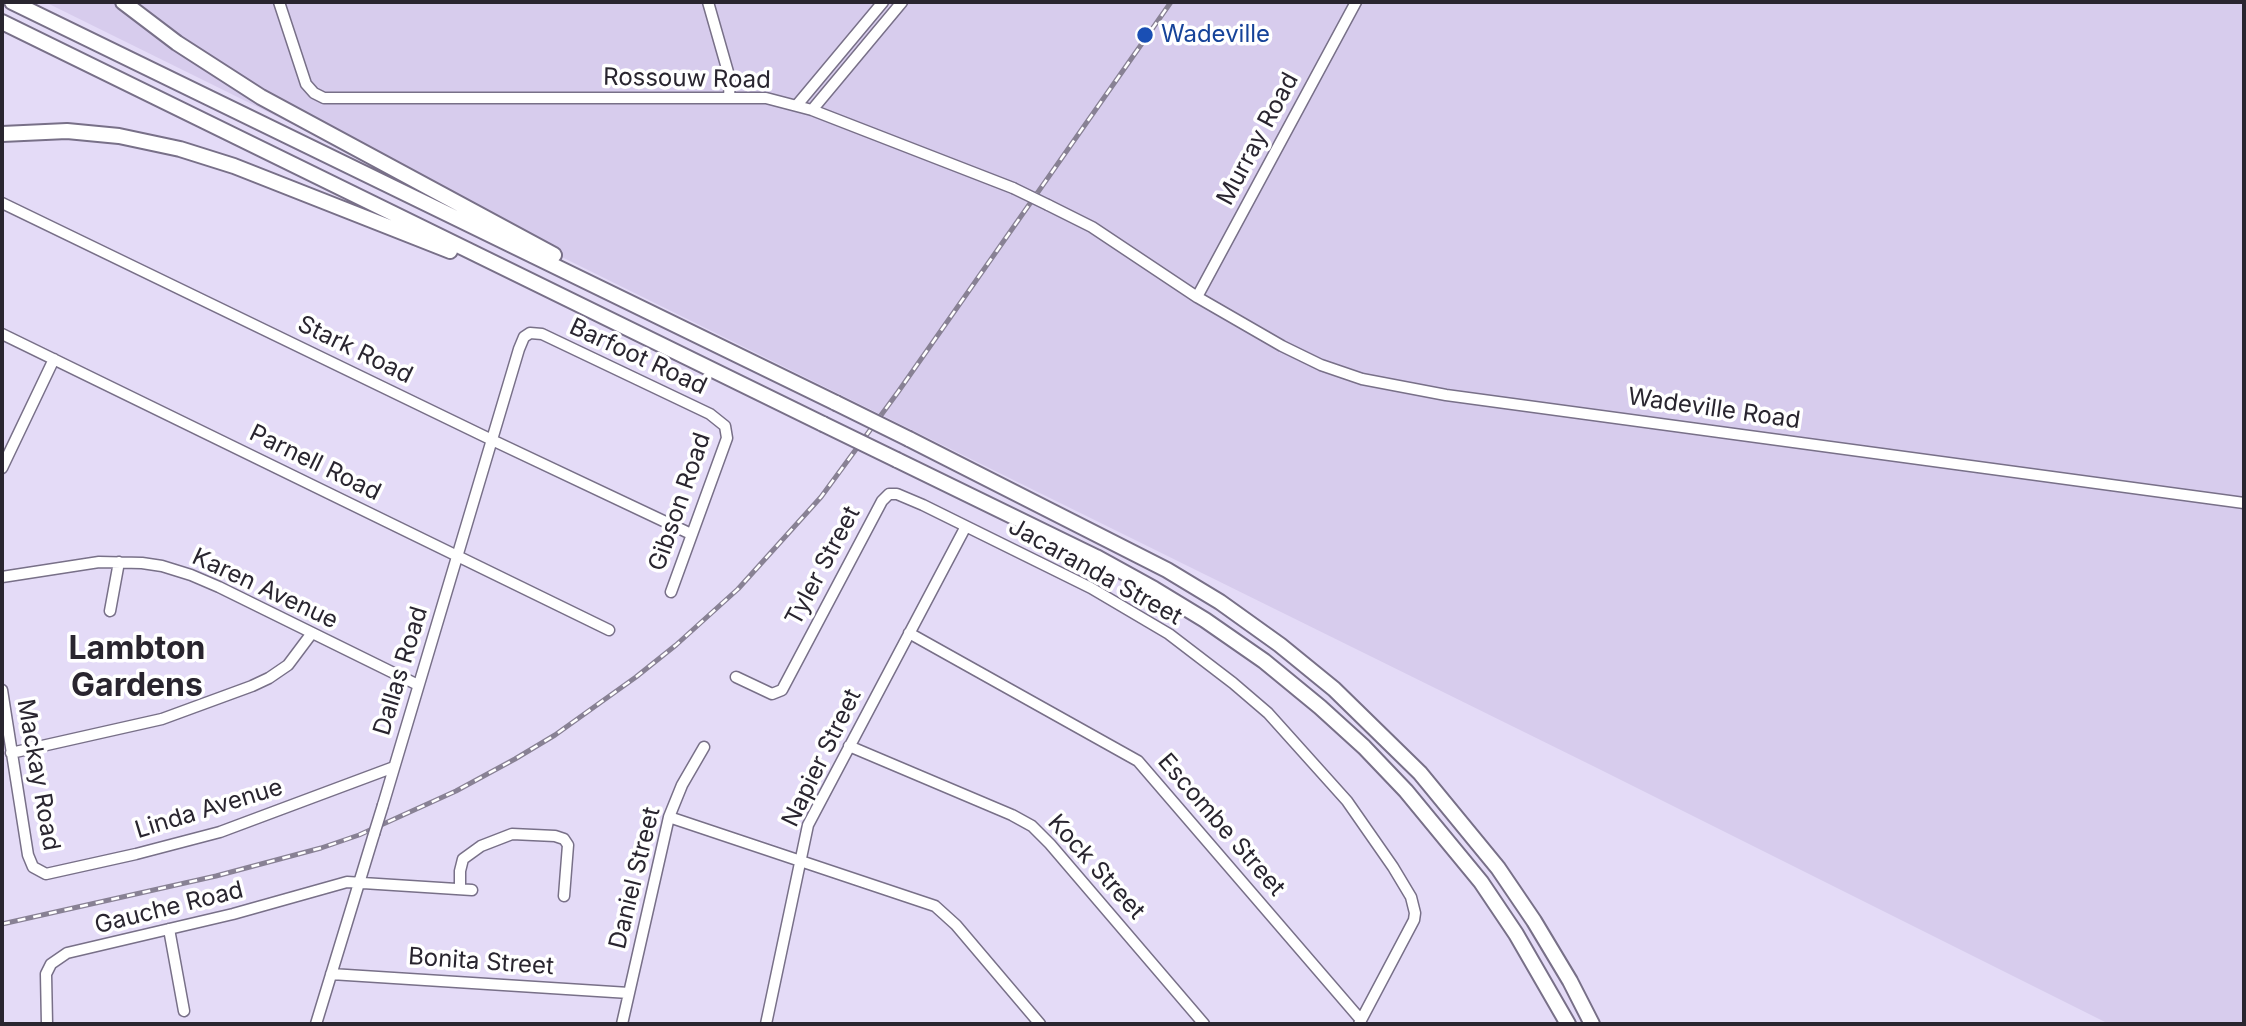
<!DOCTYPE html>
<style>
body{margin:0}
#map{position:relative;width:2246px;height:1026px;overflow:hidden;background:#e4dbf7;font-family:Inter,sans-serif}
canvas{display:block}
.frame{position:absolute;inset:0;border:4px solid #29252f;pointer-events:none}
</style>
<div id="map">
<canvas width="2246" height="1026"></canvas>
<div class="frame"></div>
</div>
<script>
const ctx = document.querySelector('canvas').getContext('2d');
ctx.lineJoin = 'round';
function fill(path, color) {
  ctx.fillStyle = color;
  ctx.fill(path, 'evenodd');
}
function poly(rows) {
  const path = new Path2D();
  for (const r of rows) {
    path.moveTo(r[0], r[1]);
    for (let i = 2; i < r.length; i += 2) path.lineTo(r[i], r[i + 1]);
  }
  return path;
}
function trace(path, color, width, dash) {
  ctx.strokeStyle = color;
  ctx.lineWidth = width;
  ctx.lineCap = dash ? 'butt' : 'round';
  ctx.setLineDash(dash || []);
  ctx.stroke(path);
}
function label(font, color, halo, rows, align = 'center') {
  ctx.font = font + ' Inter,sans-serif';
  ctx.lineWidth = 7;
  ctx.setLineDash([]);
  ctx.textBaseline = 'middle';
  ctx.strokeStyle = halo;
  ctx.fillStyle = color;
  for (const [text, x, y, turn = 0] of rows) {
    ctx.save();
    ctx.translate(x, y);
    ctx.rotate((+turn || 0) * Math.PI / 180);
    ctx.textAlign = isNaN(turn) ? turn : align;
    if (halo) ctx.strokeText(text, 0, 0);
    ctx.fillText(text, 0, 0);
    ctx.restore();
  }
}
const built = poly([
 [45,2,2244,2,2244,1024,2109,1024,1593,766]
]);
const minor = poly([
 [279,2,306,84,314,93,324,98,766,98,812,110,1013,188],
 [708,2,730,79,729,97],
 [797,105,883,2],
 [812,110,902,2],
 [2,203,492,440,691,534],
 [1048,205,1092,227,1197,297,1282,346,1321,365,1362,379,1446,395,2244,503],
 [1197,297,1356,2],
 [2,334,609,630],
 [2,468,54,359],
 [2,577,99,562,142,563,162,566,191,575,219,587,418,685],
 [110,611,119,562],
 [909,633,1138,761,1361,1020],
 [736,677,772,694,782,690,882,501,889,494,897,494,923,505,1091,588,1169,634,1233,683,1268,713,1347,801,1393,867,1411,897,1415,913,1414,920,1359,1024],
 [2,690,28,855,33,867,46,874,136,854,220,832,394,767],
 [849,746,1012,815,1032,826,1050,844,1204,1024],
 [11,753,162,719,252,686,269,678,288,665,312,633],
 [383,805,519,349,524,337,530,333,542,334,710,414,725,426,727,438,671,592],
 [669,817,935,906,956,925,1040,1024],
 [460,889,460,871,463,859,481,846,512,834,555,836,564,839,568,845,564,896],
 [169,929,184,1011],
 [331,974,629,993],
 [47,1024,46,974,51,964,67,953,233,914,347,882,472,890],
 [316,1024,374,834],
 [622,1024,669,817,682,785,704,747],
 [766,1024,808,825,965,528]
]);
const highway = poly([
 [12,2,836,403],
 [123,2,177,43,261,97,554,255],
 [2,22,823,424],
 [2,134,67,131,119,136,180,149,234,166,450,251],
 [909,439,1167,570,1220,602,1280,645,1334,689,1420,773,1498,868,1534,921,1570,981,1592,1024],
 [897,460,1096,557,1154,589,1205,620,1264,661,1320,707,1364,747,1406,791,1481,882,1516,934,1568,1024]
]);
const rail = poly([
 [2,924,216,876,321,848,359,835,456,791,515,759,555,735,636,677,676,645,738,589,821,497,898,392,1171,2]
]);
const minorBridge = poly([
 [1013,188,1048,205],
 [374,834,383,805]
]);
const highwayBridge = poly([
 [836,403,909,439],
 [823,424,897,460]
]);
const markers = [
 [1145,35,9,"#1a4fb4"]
];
const transitNames = [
 ["Wadeville",1161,35]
];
const streetNames = [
 ["Rossouw Road",687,79,1],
 ["Murray Road",1258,139,-62],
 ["Stark Road",355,350,26],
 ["Barfoot Road",638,357,25],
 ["Wadeville Road",1714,409,8],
 ["Parnell Road",315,463,26],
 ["Gibson Road",680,502,-71],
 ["Tyler Street",823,566,-62],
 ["Jacaranda Street",1095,572,29],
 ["Karen Avenue",265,589,25],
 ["Dallas Road",401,671,-73],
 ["Napier Street",822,758,-64],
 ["Mackay Road",38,775,80],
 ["Linda Avenue",209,809,-17],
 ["Escombe Street",1221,825,49],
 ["Kock Street",1096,867,48],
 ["Daniel Street",635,878,-76],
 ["Gauche Road",169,908,-14],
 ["Bonita Street",481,962,4]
];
const districtNames = [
 ["Lambton",137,649],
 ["Gardens",137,686]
];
fill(built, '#d7cced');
trace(minor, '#787088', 13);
trace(highway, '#787088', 18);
trace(minor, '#fff', 10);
trace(highway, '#fff', 14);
trace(rail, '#888194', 5);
trace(rail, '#fff', 2.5, [8]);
trace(minorBridge, '#787088', 13, []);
trace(highwayBridge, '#787088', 18, []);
trace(minorBridge, '#fff', 10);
trace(highwayBridge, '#fff', 14);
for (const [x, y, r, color] of markers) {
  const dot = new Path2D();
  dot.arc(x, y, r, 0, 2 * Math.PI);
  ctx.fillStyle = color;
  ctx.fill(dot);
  trace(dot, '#fff', 2.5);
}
label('24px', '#164399', '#fff', transitNames, 'left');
label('24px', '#29252f', '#fff', streetNames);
label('bold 32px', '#29252f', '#fff', districtNames);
</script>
